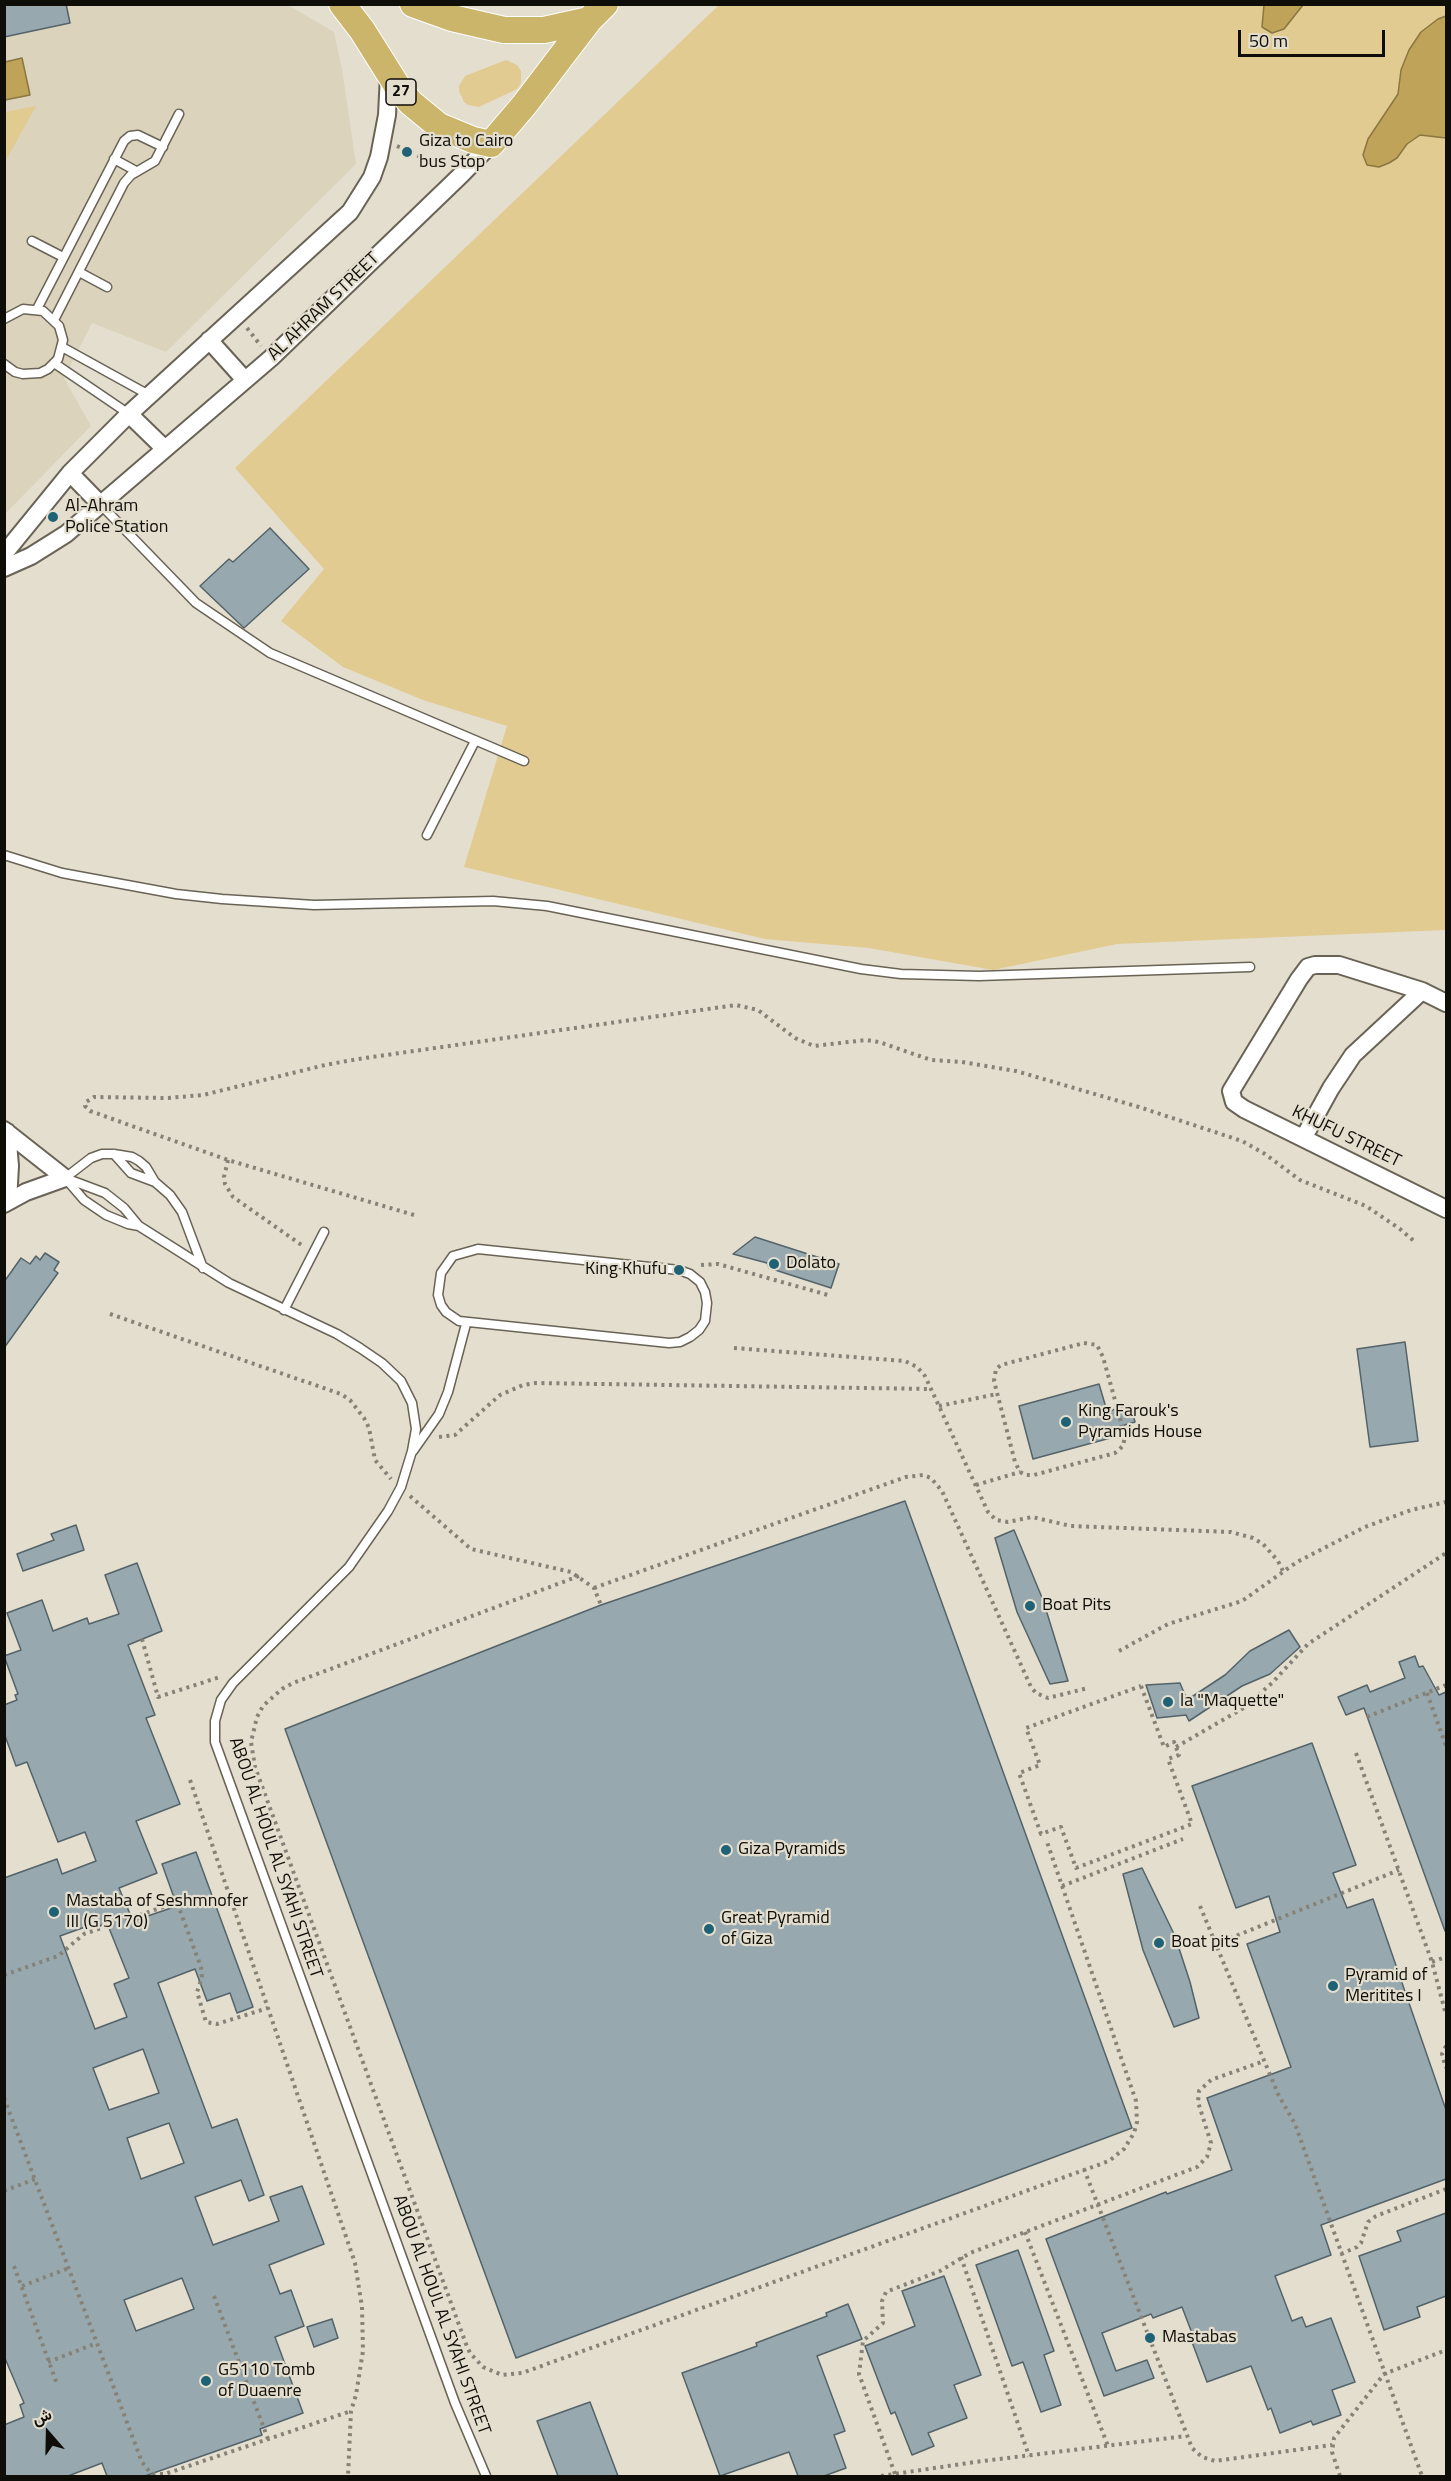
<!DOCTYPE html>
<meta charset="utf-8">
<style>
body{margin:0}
#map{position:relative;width:1451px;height:2481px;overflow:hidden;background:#e4dece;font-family:"Titillium Web",Vazirmatn,sans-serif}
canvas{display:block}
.frame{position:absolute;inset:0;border:6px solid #0f0d08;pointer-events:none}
.north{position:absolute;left:18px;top:2403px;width:60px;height:60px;-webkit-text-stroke:4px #e4dece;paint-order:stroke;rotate:340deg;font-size:16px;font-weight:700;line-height:24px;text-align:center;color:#0f0d08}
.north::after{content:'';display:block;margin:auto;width:21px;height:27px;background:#0f0d08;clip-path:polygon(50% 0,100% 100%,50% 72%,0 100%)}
.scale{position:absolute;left:1238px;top:30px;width:147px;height:27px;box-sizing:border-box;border:3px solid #0f0d08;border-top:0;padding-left:8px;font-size:18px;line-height:21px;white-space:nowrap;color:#0f0d08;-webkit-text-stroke:4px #e4dece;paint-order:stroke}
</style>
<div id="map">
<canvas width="1451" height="2481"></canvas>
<div class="frame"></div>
<div class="north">ش</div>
<div class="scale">50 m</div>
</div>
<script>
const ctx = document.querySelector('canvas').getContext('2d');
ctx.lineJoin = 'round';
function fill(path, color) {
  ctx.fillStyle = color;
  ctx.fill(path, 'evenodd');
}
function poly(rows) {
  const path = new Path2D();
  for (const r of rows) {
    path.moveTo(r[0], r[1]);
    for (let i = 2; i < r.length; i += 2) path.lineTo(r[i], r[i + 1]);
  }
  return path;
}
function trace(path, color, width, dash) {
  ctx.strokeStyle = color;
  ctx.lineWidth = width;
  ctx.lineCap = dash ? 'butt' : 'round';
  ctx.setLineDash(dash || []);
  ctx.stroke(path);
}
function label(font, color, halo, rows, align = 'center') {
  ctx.font = font + ' "Titillium Web",sans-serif';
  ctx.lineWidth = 4.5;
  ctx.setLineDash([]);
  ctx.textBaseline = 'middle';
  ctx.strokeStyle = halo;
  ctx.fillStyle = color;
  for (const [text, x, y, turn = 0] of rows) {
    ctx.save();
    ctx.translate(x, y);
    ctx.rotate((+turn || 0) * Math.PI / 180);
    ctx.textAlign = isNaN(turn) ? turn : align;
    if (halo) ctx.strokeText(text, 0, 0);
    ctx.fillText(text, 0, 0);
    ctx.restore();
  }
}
const built = poly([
 [5,5,288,5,334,32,342,69,356,164,166,352,92,323,64,378,91,426,5,514]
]);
const green = poly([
 [719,5,1446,5,1446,930,1117,944,993,970,869,948,765,939,464,867,507,726,423,700,343,667,281,621,324,569,235,468],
 [506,60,517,65,521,71,521,83,517,89,479,107,468,105,464,102,459,91,459,86,465,76],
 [36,106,5,162,5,112]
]);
const water = poly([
 [1264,5,1264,4,1303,5,1284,29,1272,33,1262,27,1264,5],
 [1446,16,1446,138,1420,135,1407,144,1397,158,1389,163,1379,167,1367,165,1363,155,1368,139,1398,94,1401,70,1409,50,1421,32,1438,19,1446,16],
 [22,58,30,95,5,100,5,62,22,58]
]);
const building = poly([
 [4,4,66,4,70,23,4,37,4,4],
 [270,528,309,569,244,628,200,586,229,559,233,562,270,528],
 [755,1237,839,1264,831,1288,769,1268,767,1263,733,1254,755,1237],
 [45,1253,59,1262,54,1270,58,1273,4,1348,4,1282,21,1258,30,1264,36,1256,40,1260,45,1253],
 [1405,1342,1418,1441,1370,1447,1357,1349,1405,1342],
 [1099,1384,1107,1411,1131,1406,1135,1422,1111,1429,1114,1437,1033,1459,1019,1406,1099,1384],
 [905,1501,1132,2128,516,2358,285,1729,601,1605,905,1501],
 [76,1525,84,1550,23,1571,17,1554,54,1540,51,1534,76,1525],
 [1014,1530,1043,1600,1068,1681,1050,1684,1017,1612,995,1538,1014,1530],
 [137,1563,162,1631,128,1645,155,1715,146,1718,180,1804,136,1821,157,1873,119,1888,133,1921,177,1906,162,1864,196,1852,253,2007,237,2013,230,1993,207,2001,195,1969,158,1983,212,2128,237,2119,264,2195,249,2201,241,2180,195,2197,213,2245,279,2221,270,2197,302,2186,324,2244,269,2265,280,2294,291,2290,304,2326,275,2337,303,2413,260,2429,262,2435,145,2476,107,2476,102,2463,68,2476,4,2476,4,2425,24,2417,20,2405,24,2403,4,2356,4,1878,57,1859,62,1874,96,1861,85,1832,58,1842,27,1762,16,1766,4,1733,4,1705,17,1700,15,1695,18,1694,4,1656,21,1650,7,1613,42,1600,53,1631,87,1618,89,1624,119,1614,105,1575,137,1563],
 [99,1922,100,1926,107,1923,129,1978,114,1984,127,2017,95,2029,60,1936,99,1922],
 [143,2049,159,2093,109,2110,93,2068,143,2049],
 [169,2123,184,2163,141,2179,127,2138,169,2123],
 [182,2278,194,2309,136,2331,124,2300,182,2278],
 [1289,1630,1300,1647,1270,1674,1242,1686,1189,1721,1186,1715,1157,1718,1146,1685,1180,1683,1187,1700,1225,1675,1250,1651,1289,1630],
 [1415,1656,1419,1667,1423,1666,1439,1695,1446,1692,1446,1930,1445,1931,1364,1708,1346,1715,1338,1697,1367,1685,1370,1692,1405,1678,1399,1662,1415,1656],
 [1312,1743,1356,1865,1333,1873,1347,1908,1373,1899,1446,2110,1446,2179,1321,2225,1331,2255,1275,2276,1292,2321,1302,2317,1306,2327,1331,2318,1355,2382,1332,2390,1341,2415,1313,2425,1311,2421,1280,2433,1271,2408,1268,2410,1251,2366,1207,2382,1192,2342,1195,2341,1182,2307,1153,2318,1151,2314,1102,2333,1116,2371,1147,2360,1154,2378,1104,2396,1046,2239,1166,2192,1167,2194,1232,2170,1207,2098,1291,2067,1247,1944,1280,1932,1269,1896,1236,1908,1192,1786,1312,1743],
 [1142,1868,1175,1936,1190,1982,1199,2018,1174,2027,1143,1950,1123,1874,1142,1868],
 [1446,2213,1446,2296,1417,2307,1420,2317,1384,2330,1359,2256,1401,2241,1397,2231,1446,2213],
 [1018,2250,1054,2351,1044,2355,1061,2405,1041,2412,1023,2362,1012,2366,976,2265,1018,2250],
 [944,2276,981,2375,954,2385,967,2418,928,2433,934,2446,912,2455,895,2412,891,2414,865,2346,915,2326,902,2291,944,2276],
 [848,2304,862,2339,817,2356,845,2431,834,2435,846,2468,824,2476,798,2476,789,2452,720,2476,682,2373,757,2346,756,2343,827,2316,826,2313,848,2304],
 [332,2319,338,2338,314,2347,307,2327,332,2319],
 [590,2402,618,2476,558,2476,537,2421,590,2402]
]);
const path = poly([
 [397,146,444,168],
 [247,328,261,346],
 [228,1160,224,1177,225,1184,233,1197,303,1246],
 [414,1215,228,1160,90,1111,85,1106,86,1102,94,1097,168,1098,203,1095,325,1065,358,1059,736,1005,758,1010,795,1038,814,1046,866,1040,879,1042,931,1060,962,1062,1016,1071,1139,1107,1242,1141,1265,1154,1300,1180,1366,1206,1400,1229,1415,1242],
 [701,1265,718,1264,828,1295],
 [110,1314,341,1394,350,1400,364,1418,369,1428,375,1460,391,1479],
 [1084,1343,1097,1345,1103,1357,1125,1436,1123,1446,1115,1453,1034,1475,1026,1475,1020,1472,1015,1462,994,1381,996,1369,1001,1365,1084,1343],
 [734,1348,905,1361,917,1367,925,1376,988,1512,996,1520,1008,1522,1032,1517,1071,1526,1231,1532,1253,1538,1263,1544,1278,1561,1283,1571],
 [939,1406,997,1394],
 [439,1437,455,1435,500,1395,523,1385,536,1383,931,1389],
 [976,1485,1020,1472],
 [410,1496,471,1549,571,1572,594,1588,601,1605],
 [579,1576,293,1683,282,1689,263,1706,257,1717,251,1742,255,1767,466,2344,470,2353,483,2367,502,2375,522,2373,1109,2161,1124,2149,1134,2133,1137,2122,1136,2101,1047,1842],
 [594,1588,906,1477,923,1475,931,1478,942,1491,1031,1687,1036,1693,1048,1698,1088,1688],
 [142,1639,158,1697,220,1677],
 [1119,1651,1168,1624,1242,1601,1297,1562,1365,1527,1411,1510,1446,1502],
 [1141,1686,1164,1747,1174,1742,1179,1755,1168,1759,1192,1824,1076,1868,1061,1827,1041,1834,1019,1773,1040,1765,1026,1728,1141,1686],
 [1427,1693,1446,1746],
 [1367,1717,1446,1685],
 [1176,1747,1242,1709,1272,1683,1308,1644,1446,1553],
 [1356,1753,1432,1962,1446,2015],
 [190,1780,355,2263,362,2307,363,2351,356,2395,351,2411,348,2476],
 [1062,1886,1183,1839],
 [1200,1906,1278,2094,1295,2124,1422,2476],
 [1216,1944,1399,1870],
 [1432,1962,1446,1957],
 [4,1975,58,1956,84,1934,172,1904,179,1908,201,1967,202,1977,197,1992,206,2022,217,2024,268,2008],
 [1446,2046,1442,2054,1446,2068],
 [4,2098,142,2462,149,2471,154,2474,165,2474,351,2411],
 [1084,2169,1192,2448,1202,2457,1215,2461,1332,2445],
 [4,2191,35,2179],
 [1025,2232,1108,2446],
 [1341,2254,1357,2247,1361,2243,1368,2222,1376,2216,1446,2189],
 [961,2257,1029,2456],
 [14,2266,57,2384],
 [22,2286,69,2268],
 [214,2296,268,2439],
 [48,2362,97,2343],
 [895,2474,859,2374,863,2341,883,2323,882,2301,886,2292,940,2271,970,2253,1197,2167,1207,2157,1211,2143,1198,2102,1199,2091,1211,2080,1264,2061],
 [881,2476,975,2462,1186,2436],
 [1340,2476,1332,2452,1334,2438,1384,2374,1446,2350]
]);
const service = poly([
 [114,159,136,171],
 [32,241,63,257],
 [79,272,107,287],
 [37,309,124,141,130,136,138,135,163,147],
 [4,319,23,309,43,311,59,326,63,340,58,359,48,369,40,373,23,374,15,372,4,364],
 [54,320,124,183,131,175,155,161,179,114],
 [62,347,149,395],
 [54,363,129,414],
 [101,505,196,603,270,653,524,761],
 [427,835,475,741],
 [4,855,62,873,176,894,222,899,314,905,493,901,547,906,861,969,901,974,979,976,1250,967],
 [114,1154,131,1173,155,1182,170,1195,182,1212,203,1268],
 [65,1178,105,1193,124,1208,139,1226,229,1283,337,1334,360,1348,382,1363,401,1381,412,1403,416,1429,412,1451,401,1487,388,1511,349,1567,233,1683,221,1700,215,1721,215,1742,455,2403,486,2476],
 [65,1178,91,1158,102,1154,114,1154,132,1157,139,1161,146,1167,155,1182],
 [65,1178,84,1200,106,1215,128,1224,139,1226],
 [478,1249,679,1270,690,1274,700,1282,705,1292,707,1303,705,1321,699,1330,690,1337,680,1342,669,1343,459,1321,446,1312,441,1305,438,1295,441,1273,453,1256,478,1249],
 [284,1310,324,1232],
 [413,1451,439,1414,448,1392,466,1324]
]);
const minor = poly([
 [209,340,245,380],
 [129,414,165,449],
 [70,473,101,505],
 [4,554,70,473,129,414,350,212,372,177,379,157,387,115,389,75],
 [4,568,31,556,66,534,271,358,462,174,491,144],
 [1446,1003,1422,991,1339,965,1315,965,1308,967,1299,979,1231,1091,1234,1102,1244,1109,1446,1209],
 [4,1130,65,1178],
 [7,1132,10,1166,8,1201],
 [1304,1137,1331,1088,1353,1055,1422,991],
 [4,1204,26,1192,65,1178]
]);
const primary = poly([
 [342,4,362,30,399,89,411,103,439,126,473,140,491,144,525,104,589,20,605,4],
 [413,4,452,18,504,30,544,30,589,20]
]);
const markers = [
 [407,152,6,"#1f6275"],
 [53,517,6,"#1f6275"],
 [774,1264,6,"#1f6275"],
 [679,1270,6,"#1f6275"],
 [1066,1422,6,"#1f6275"],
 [1030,1606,6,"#1f6275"],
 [1168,1702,6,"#1f6275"],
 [726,1850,6,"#1f6275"],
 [54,1912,6,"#1f6275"],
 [709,1929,6,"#1f6275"],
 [1159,1943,6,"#1f6275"],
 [1333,1986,6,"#1f6275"],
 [1150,2338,6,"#1f6275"],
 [206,2381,6,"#1f6275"]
];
const shields = [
 [401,92,30]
];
const shieldNames = [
 ["27",401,92]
];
const poiNames = [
 ["Giza to Cairo",419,142],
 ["bus Stop",419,163],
 ["Al-Ahram",65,507],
 ["Police Station",65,528],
 ["Dolato",786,1264],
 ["King Khufu",667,1270,"right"],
 ["King Farouk's",1078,1412],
 ["Pyramids House",1078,1433],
 ["Boat Pits",1042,1606],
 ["la \"Maquette\"",1180,1702],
 ["Giza Pyramids",738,1850],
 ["Mastaba of Seshmnofer",66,1902],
 ["III (G 5170)",66,1923],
 ["Great Pyramid",721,1919],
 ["of Giza",721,1940],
 ["Boat pits",1171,1943],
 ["Pyramid of",1345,1976],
 ["Meritites I",1345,1997],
 ["Mastabas",1162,2338],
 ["G5110 Tomb",218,2371],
 ["of Duaenre",218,2392]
];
const streetNames = [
 ["AL AHRAM STREET",324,307,-44],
 ["KHUFU STREET",1346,1137,26],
 ["ABOU AL HOUL AL SYAHI STREET",275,1858,71],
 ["ABOU AL HOUL AL SYAHI STREET",441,2315,70]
];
fill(built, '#dbd3bc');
fill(green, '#e1cb91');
fill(water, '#bfa359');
trace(water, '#8a7641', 1.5);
fill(building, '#97a9af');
trace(building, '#536369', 1.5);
trace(service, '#696356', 11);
trace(minor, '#696356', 20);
trace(primary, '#fff', 28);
trace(path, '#868277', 4, [3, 4.5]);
trace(service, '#fff', 8);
trace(minor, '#fff', 16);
trace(primary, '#cbb56b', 26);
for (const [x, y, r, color] of markers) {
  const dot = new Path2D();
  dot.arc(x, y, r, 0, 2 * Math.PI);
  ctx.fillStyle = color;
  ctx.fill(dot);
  trace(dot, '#e4dece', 2);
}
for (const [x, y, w] of shields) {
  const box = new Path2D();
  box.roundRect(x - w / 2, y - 13, w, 26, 4.5);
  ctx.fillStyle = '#e4dece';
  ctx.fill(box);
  trace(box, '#0f0d08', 1.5);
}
label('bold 16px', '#0f0d08', null, shieldNames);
label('18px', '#0f0d08', '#e4dece', poiNames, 'left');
label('18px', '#0f0d08', '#e4dece', streetNames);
</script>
